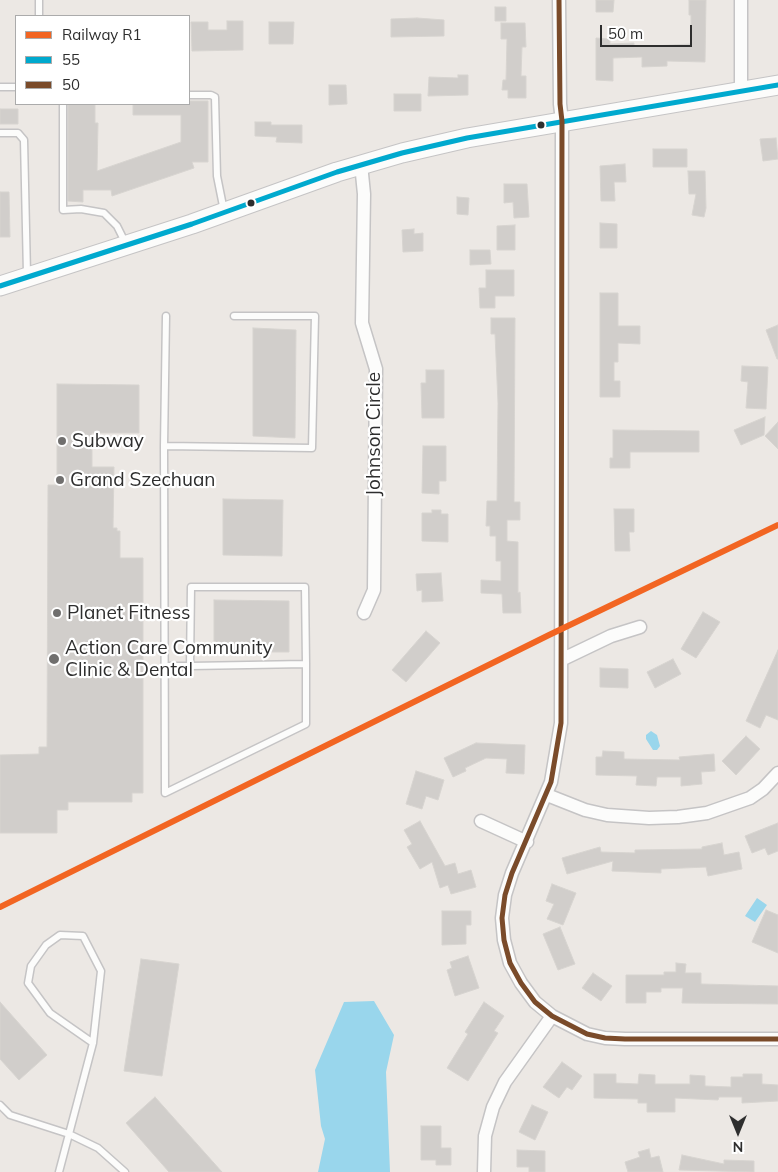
<!DOCTYPE html>
<style>
body{margin:0}
#map{position:relative;width:778px;height:1172px;overflow:hidden;background:#ece8e4;font-family:Mulish,sans-serif}
canvas{display:block}
.legend{position:absolute;left:15px;top:15px;width:175px;height:90px;box-sizing:border-box;background:#fff;border:1px solid #ababab;margin:0;padding:6px 9px;list-style:none;font-size:15px;color:#2e2e2e}
.legend li{display:flex;align-items:center;gap:10px;height:25px}
.legend b{width:25px;border:1px solid #ababab}
.north{position:absolute;left:713px;top:1107px;width:50px;height:50px;-webkit-text-stroke:4px #fff;paint-order:stroke;rotate:180deg;font-size:14px;font-weight:700;line-height:20px;text-align:center;color:#2e2e2e}
.north::after{content:'';display:block;margin:auto;width:18px;height:22px;background:#2e2e2e;clip-path:polygon(50% 0,100% 100%,50% 72%,0 100%)}
.scale{position:absolute;left:600px;top:25px;width:92px;height:22px;box-sizing:border-box;border:2px solid #2e2e2e;border-top:0;padding-left:6px;font-size:15px;line-height:18px;white-space:nowrap;color:#2e2e2e;-webkit-text-stroke:4px #fff;paint-order:stroke}
</style>
<div id="map">
<canvas width="778" height="1172"></canvas>
<ul class="legend">
<li><b style="height:6px;background:#f26522"></b>Railway R1</li>
<li><b style="height:6px;background:#00a9ce"></b>55</li>
<li><b style="height:6px;background:#7a4b2a"></b>50</li>
</ul>
<div class="north">N</div>
<div class="scale">50 m</div>
</div>
<script>
const ctx = document.querySelector('canvas').getContext('2d');
ctx.lineJoin = 'round';
function fill(path, color) {
  ctx.fillStyle = color;
  ctx.fill(path, 'evenodd');
}
function poly(rows) {
  const path = new Path2D();
  for (const r of rows) {
    path.moveTo(r[0], r[1]);
    for (let i = 2; i < r.length; i += 2) path.lineTo(r[i], r[i + 1]);
  }
  return path;
}
function trace(path, color, width, dash) {
  ctx.strokeStyle = color;
  ctx.lineWidth = width;
  ctx.lineCap = dash ? 'butt' : 'round';
  ctx.setLineDash(dash || []);
  ctx.stroke(path);
}
function label(font, color, halo, rows, align = 'center') {
  ctx.font = font + ' Mulish,sans-serif';
  ctx.lineWidth = 4.5;
  ctx.setLineDash([]);
  ctx.textBaseline = 'middle';
  ctx.strokeStyle = halo;
  ctx.fillStyle = color;
  for (const [text, x, y, turn = 0] of rows) {
    ctx.save();
    ctx.translate(x, y);
    ctx.rotate((+turn || 0) * Math.PI / 180);
    ctx.textAlign = isNaN(turn) ? turn : align;
    if (halo) ctx.strokeText(text, 0, 0);
    ctx.fillText(text, 0, 0);
    ctx.restore();
  }
}
const water = poly([
 [651,731,657,735,660,746,657,750,653,750,646,739,646,735],
 [757,898,767,905,755,922,745,916],
 [374,1001,394,1035,386,1072,390,1172,318,1172,325,1139,321,1126,315,1070,344,1002]
]);
const building = poly([
 [596,0,614,0,613,12,596,12,596,0],
 [689,0,706,0,705,62,667,61,667,66,642,67,642,57,613,58,613,81,596,80,596,38,610,39,610,44,634,43,634,47,691,44,691,15,689,15,689,0],
 [495,7,506,7,506,21,495,21,495,7],
 [417,18,444,20,444,36,391,37,391,19,417,18],
 [227,21,243,21,243,50,192,51,191,22,208,22,208,30,227,30,227,21],
 [269,22,294,22,293,44,269,44,269,22],
 [501,23,525,23,526,47,522,47,521,76,526,76,526,98,508,98,508,90,502,90,503,80,506,80,507,39,501,39,501,23],
 [458,75,468,75,468,95,428,96,429,77,458,78,458,75],
 [329,85,346,85,347,104,329,105,329,85],
 [394,94,421,94,421,111,394,111,394,94],
 [189,101,208,101,208,162,192,162,194,168,112,196,111,190,83,190,83,202,68,201,68,104,95,104,95,123,98,123,97,171,181,142,181,115,133,115,133,104,189,104,189,101],
 [0,109,18,109,18,124,0,124,0,109],
 [255,122,271,122,271,125,302,125,302,143,276,142,277,137,255,136,255,122],
 [776,138,778,159,763,161,760,139,776,138],
 [653,149,687,149,687,167,653,167,653,149],
 [625,164,626,182,614,182,615,201,601,201,600,166,625,164],
 [688,171,705,171,706,208,704,217,692,215,696,194,689,194,688,171],
 [504,184,527,184,529,217,514,218,513,202,504,203,504,184],
 [0,192,9,192,10,237,0,237,0,192],
 [457,197,469,198,468,215,457,214,457,197],
 [600,223,617,224,617,248,600,248,600,223],
 [515,225,515,250,497,250,497,226,515,225],
 [414,229,414,234,423,233,423,251,403,252,402,230,414,229],
 [470,250,490,250,491,264,470,265,470,250],
 [486,270,514,270,514,296,495,296,495,308,480,308,479,288,486,288,486,270],
 [600,293,618,293,618,326,640,326,640,344,618,343,618,362,614,362,614,381,620,381,620,397,600,397,600,293],
 [491,318,515,318,514,502,520,502,520,520,507,520,507,541,518,542,518,593,520,592,521,613,503,613,502,594,481,593,481,580,501,581,501,561,496,561,496,536,490,536,490,526,486,526,487,501,497,501,498,403,495,334,491,334,491,318],
 [778,325,778,359,777,359,766,330,778,325],
 [253,328,296,330,295,438,253,436,253,328],
 [742,366,768,367,766,409,746,408,748,382,741,381,742,366],
 [426,370,444,370,444,418,422,418,421,383,426,383,426,370],
 [57,384,139,385,139,433,92,433,92,467,114,467,113,528,117,528,117,531,120,531,120,558,143,558,143,793,132,793,132,802,68,802,68,810,57,810,57,833,0,833,0,755,39,754,39,747,47,747,48,485,57,485,57,384],
 [765,417,764,435,741,445,734,430,765,417],
 [778,422,778,449,765,436,778,422],
 [613,430,699,431,699,452,630,452,630,468,610,468,610,458,613,458,613,430],
 [423,446,446,446,446,481,439,481,439,494,422,493,423,446],
 [223,499,283,500,282,556,223,555,223,499],
 [614,509,634,509,634,532,629,532,630,551,615,551,614,509],
 [432,510,441,510,441,514,448,514,448,542,422,541,422,513,432,513,432,510],
 [441,573,443,601,422,602,422,590,417,591,416,574,441,573],
 [214,600,289,601,289,652,214,652,214,600],
 [703,612,720,622,696,658,681,649,703,612],
 [426,631,440,643,406,682,392,670,426,631],
 [778,650,778,720,766,715,760,728,746,721,778,650],
 [673,659,681,674,655,688,647,672,673,659],
 [600,668,628,669,628,688,600,687,600,668],
 [746,736,760,749,736,775,722,761,746,736],
 [476,743,525,745,524,774,506,773,507,759,486,758,465,768,466,771,453,777,444,758,476,743],
 [603,751,624,752,624,759,680,760,679,757,714,754,715,771,701,772,702,784,681,786,681,777,657,777,656,786,636,785,637,776,596,775,596,757,602,757,603,751],
 [416,771,444,780,438,800,426,796,422,809,406,804,416,771],
 [420,821,445,866,455,863,458,874,471,870,476,887,451,894,448,885,440,888,432,862,420,869,407,847,412,844,404,830,420,821],
 [778,823,778,851,768,855,765,848,752,853,745,836,778,823],
 [722,843,724,855,739,852,742,869,708,876,706,867,661,869,661,873,612,871,613,861,567,874,562,858,600,847,601,852,635,853,635,850,702,849,702,847,722,843],
 [552,884,576,893,563,925,547,919,554,904,546,901,552,884],
 [766,910,778,915,778,953,752,942,766,910],
 [442,911,471,911,471,925,466,925,466,944,442,945,442,911],
 [560,927,575,964,558,970,543,934,560,927],
 [468,956,479,988,455,996,447,970,452,968,450,962,468,956],
 [141,959,179,964,162,1076,124,1071,141,959],
 [676,963,686,964,685,973,701,973,701,984,778,986,778,1004,682,1003,683,988,661,988,661,992,646,992,646,1003,626,1003,626,975,664,975,664,972,676,972,676,963],
 [593,973,612,986,601,1001,582,988,593,973],
 [0,1002,47,1055,19,1080,0,1059,0,1002],
 [484,1002,504,1016,494,1031,498,1033,468,1081,447,1068,468,1034,465,1032,484,1002],
 [562,1062,582,1076,572,1090,567,1087,559,1098,543,1087,562,1062],
 [594,1074,616,1074,616,1083,638,1084,639,1074,655,1075,655,1084,690,1084,690,1075,705,1076,705,1086,731,1087,731,1077,743,1077,743,1074,762,1074,762,1084,778,1085,778,1101,742,1103,742,1097,719,1097,718,1100,675,1098,675,1112,647,1112,647,1103,638,1103,638,1099,594,1098,594,1074],
 [155,1097,222,1172,169,1172,126,1123,155,1097],
 [532,1105,548,1112,535,1140,519,1132,532,1105],
 [421,1126,441,1126,441,1148,451,1148,451,1165,436,1165,436,1160,421,1160,421,1126],
 [649,1149,651,1158,659,1156,663,1172,628,1172,625,1162,640,1157,638,1152,649,1149],
 [517,1150,545,1151,545,1172,529,1172,529,1167,517,1167,517,1150],
 [682,1155,724,1164,724,1160,754,1161,754,1172,679,1170,682,1155]
]);
const service = poly([
 [39,0,39,16],
 [0,87,16,87],
 [189,95,211,95,215,97,217,176,224,211],
 [63,105,63,210,81,209,104,213,117,226,126,244],
 [0,133,18,133,24,140,27,274],
 [166,316,164,446,312,448,315,316,234,316],
 [164,446,165,793,306,724,306,664,305,587,191,587,190,666,306,664],
 [165,666,190,666],
 [93,1043,50,1013,28,983,31,966,46,945,60,935,83,936,101,971,93,1043,69,1134,98,1148,125,1172],
 [0,1105,10,1115,69,1134,59,1172]
]);
const minor = poly([
 [559,0,560,104,562,121,561,723,551,782,512,873,505,895,502,918,504,940,510,963,521,983,535,1002,552,1016,587,1034,605,1038,625,1039,778,1039],
 [741,0,741,91],
 [361,164,364,194,362,323,376,369,374,590,364,613],
 [563,659,611,636,640,627],
 [547,795,585,810,607,815,649,818,678,817,707,813,750,798,763,789,778,773],
 [481,821,527,842],
 [484,1172,485,1136,493,1107,505,1082,552,1016]
]);
const secondary = poly([
 [0,286,192,224,337,172,402,153,467,138,778,85]
]);
const bus1 = poly([
 [0,286,192,224,337,172,402,153,467,138,778,85]
]);
const bus2 = poly([
 [559,0,560,104,562,121,561,723,551,782,512,873,505,895,502,918,504,940,510,963,521,983,535,1002,552,1016,587,1034,605,1038,625,1039,778,1039]
]);
const rail1 = poly([
 [0,907,549,635,778,525]
]);
const markers = [
 [541,125,4.5,"#2e2e2e"],
 [251,203,4.5,"#2e2e2e"],
 [62,441,5,"#706f6e"],
 [60,480,5,"#706f6e"],
 [57,613,5,"#706f6e"],
 [54,659,6,"#706f6e"]
];
const streetNames = [
 ["Johnson Circle",374,434,-90]
];
const poiNames = [
 ["Subway",72,441],
 ["Grand Szechuan",70,480],
 ["Planet Fitness",67,613],
 ["Action Care Community",65,648],
 ["Clinic & Dental",65,670]
];
fill(water, '#99d6ec');
fill(building, '#d1cecb');
trace(building, '#d7d4d0', 1);
trace(service, '#c5c4c5', 9);
trace(minor, '#c5c4c5', 15);
trace(secondary, '#c5c4c5', 21);
trace(service, '#fcfcfb', 6);
trace(minor, '#fcfcfb', 12);
trace(secondary, '#fcfcfb', 19);
trace(bus1, '#00a9ce', 5);
trace(bus2, '#7a4b2a', 5);
trace(rail1, '#f26522', 6);
for (const [x, y, r, color] of markers) {
  const dot = new Path2D();
  dot.arc(x, y, r, 0, 2 * Math.PI);
  ctx.fillStyle = color;
  ctx.fill(dot);
  trace(dot, '#fff', 2);
}
label('19px', '#2e2e2e', '#fff', streetNames);
label('19px', '#2e2e2e', '#fff', poiNames, 'left');
</script>
